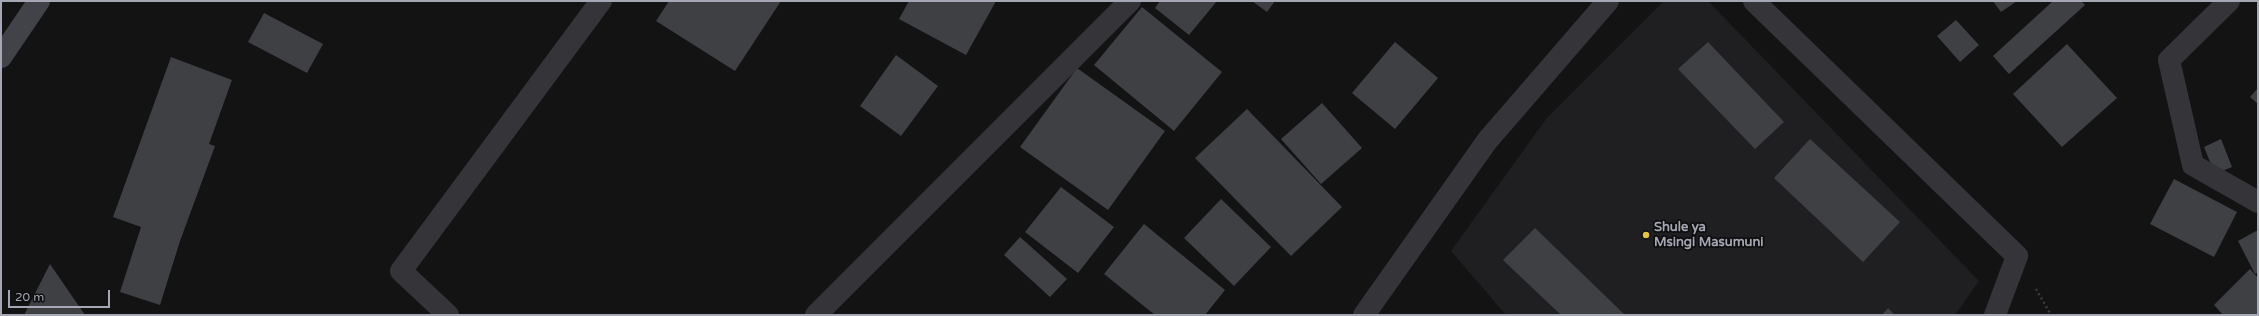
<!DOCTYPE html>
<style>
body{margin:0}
#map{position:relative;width:2259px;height:316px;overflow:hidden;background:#131314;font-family:"Varela Round",sans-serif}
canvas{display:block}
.frame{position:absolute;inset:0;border:2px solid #a5a7b4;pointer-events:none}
.scale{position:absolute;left:8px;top:290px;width:102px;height:18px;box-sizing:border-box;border:2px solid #a5a7b4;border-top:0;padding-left:5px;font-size:12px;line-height:14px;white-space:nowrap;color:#a5a7b4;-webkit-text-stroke:3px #0e0e0f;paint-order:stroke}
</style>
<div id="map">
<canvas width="2259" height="316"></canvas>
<div class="frame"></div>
<div class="scale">20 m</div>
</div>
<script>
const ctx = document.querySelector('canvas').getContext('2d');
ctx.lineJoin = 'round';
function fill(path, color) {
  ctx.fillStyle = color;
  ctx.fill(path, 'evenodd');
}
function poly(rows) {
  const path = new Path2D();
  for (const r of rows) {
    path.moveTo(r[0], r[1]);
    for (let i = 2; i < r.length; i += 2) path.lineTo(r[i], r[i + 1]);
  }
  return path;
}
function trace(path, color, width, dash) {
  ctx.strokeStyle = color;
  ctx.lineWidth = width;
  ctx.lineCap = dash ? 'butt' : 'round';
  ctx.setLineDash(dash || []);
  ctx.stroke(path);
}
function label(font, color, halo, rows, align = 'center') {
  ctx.font = font + ' "Varela Round",sans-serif';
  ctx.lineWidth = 3.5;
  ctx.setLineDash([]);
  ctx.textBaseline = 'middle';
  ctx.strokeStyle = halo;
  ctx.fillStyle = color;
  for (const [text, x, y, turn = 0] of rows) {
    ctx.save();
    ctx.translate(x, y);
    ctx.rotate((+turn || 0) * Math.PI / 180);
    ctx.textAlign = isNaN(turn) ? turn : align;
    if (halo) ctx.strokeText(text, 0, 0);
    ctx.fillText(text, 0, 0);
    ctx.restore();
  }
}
const built = poly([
 [1664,1,1708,1,1979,281,1955,315,1506,315,1451,251,1546,119]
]);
const building = poly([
 [669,1,781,1,735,71,656,21],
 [909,1,996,1,966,55,899,19],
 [1160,1,1217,1,1189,35,1155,8],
 [1252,1,1275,1,1267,12],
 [1993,1,2017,1,2001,12],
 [2053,1,2081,1,2085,5,2009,74,1993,56],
 [1142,7,1222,72,1174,131,1094,65],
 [264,13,323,44,307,73,248,42],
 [1956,20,1979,45,1960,62,1937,36],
 [1395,42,1438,78,1395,129,1352,93],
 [1708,42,1784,122,1755,149,1678,69],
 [2067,44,2117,98,2062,147,2013,94],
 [896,55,938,86,901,136,860,106],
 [171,57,232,80,209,144,215,146,180,241,160,305,120,292,141,227,113,217],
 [1077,68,1165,131,1108,210,1020,147],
 [2258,88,2258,104,2250,97],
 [1322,103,1362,148,1321,184,1281,139],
 [1247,109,1342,207,1291,256,1195,158],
 [1810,139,1900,222,1863,262,1774,178],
 [2221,139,2232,167,2215,174,2204,147],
 [2174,179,2237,212,2214,257,2150,224],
 [1061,187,1114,227,1078,273,1025,232],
 [1221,199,1271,247,1234,286,1184,238],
 [1144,224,1225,290,1205,315,1155,315,1104,274],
 [1535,228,1625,315,1561,315,1503,260],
 [2258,230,2258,272,2255,274,2238,241],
 [1020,237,1067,279,1050,297,1004,255],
 [50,264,85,315,24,315],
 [2250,269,2258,278,2258,315,2223,315,2214,305],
 [1888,308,1895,315,1882,315]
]);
const path = poly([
 [2036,289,2051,315]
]);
const minor = poly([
 [1754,1,2017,256,1995,315],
 [2229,1,2169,60,2193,165,2258,202],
 [448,315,401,271,601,1],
 [816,315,1130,1],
 [1364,315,1487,141,1608,1]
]);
const secondary = poly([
 [1,57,39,1]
]);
const markers = [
 [1646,235,4,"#e6c539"]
];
const poiNames = [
 ["Shule ya",1654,228],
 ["Msingi Masumuni",1654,243]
];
fill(built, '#1f1f21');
fill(building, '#3f4044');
trace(path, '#3a3b40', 2.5, [2, 3]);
trace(minor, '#343439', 22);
trace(secondary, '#424349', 22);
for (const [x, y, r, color] of markers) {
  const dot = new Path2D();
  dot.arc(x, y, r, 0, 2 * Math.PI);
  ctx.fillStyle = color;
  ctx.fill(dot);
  trace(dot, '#0e0e0f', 1.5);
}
label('bold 13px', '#a5a7b4', '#0e0e0f', poiNames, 'left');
</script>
